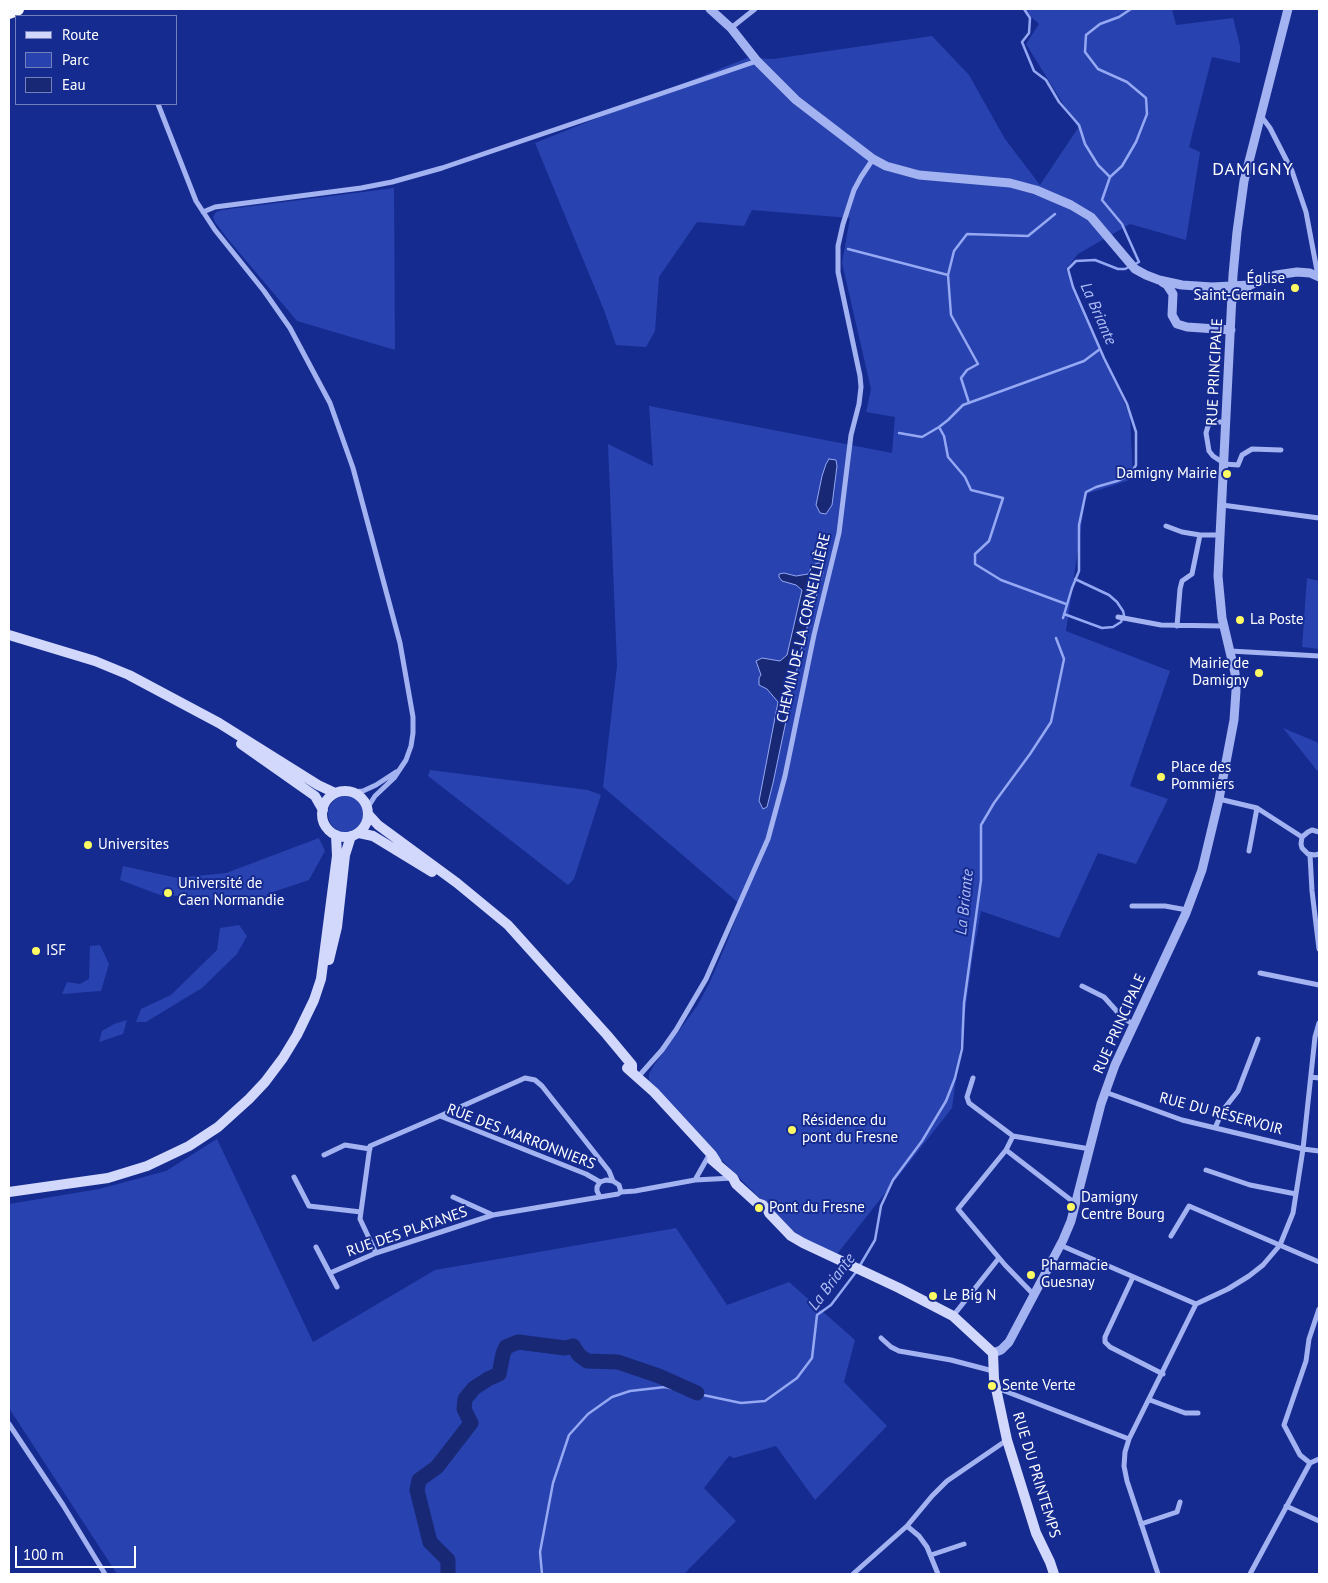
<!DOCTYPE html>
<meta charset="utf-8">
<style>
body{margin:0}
#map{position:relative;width:1328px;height:1583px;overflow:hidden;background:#162b90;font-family:"PT Sans",sans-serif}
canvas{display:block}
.frame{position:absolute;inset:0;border:10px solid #fff;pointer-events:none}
.legend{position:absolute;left:15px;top:15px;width:162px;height:90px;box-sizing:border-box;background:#162b90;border:1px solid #7380bc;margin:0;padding:6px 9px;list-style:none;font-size:15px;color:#fff}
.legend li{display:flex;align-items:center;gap:10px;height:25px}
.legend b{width:25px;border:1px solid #7380bc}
.scale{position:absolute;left:15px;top:1546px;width:121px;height:22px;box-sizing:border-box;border:2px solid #fff;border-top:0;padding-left:6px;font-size:15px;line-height:18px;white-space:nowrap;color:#fff;-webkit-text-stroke:4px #162b90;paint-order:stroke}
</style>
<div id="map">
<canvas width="1328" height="1583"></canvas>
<div class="frame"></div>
<ul class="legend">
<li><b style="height:6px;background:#d1d8fb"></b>Route</li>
<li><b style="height:14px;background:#2842af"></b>Parc</li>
<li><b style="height:14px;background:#182875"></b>Eau</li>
</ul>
<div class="scale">100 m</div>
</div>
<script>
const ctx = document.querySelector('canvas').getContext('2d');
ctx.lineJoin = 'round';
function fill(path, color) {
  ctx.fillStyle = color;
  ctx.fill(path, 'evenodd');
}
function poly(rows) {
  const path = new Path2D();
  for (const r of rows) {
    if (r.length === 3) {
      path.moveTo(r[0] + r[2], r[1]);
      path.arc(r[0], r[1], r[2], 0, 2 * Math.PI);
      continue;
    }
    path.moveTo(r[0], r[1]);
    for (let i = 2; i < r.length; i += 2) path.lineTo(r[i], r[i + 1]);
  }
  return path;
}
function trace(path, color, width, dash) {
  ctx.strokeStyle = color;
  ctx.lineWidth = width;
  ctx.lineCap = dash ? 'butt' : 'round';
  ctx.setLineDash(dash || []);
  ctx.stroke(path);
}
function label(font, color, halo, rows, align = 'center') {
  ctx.font = font + ' "PT Sans",sans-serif';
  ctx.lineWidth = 4;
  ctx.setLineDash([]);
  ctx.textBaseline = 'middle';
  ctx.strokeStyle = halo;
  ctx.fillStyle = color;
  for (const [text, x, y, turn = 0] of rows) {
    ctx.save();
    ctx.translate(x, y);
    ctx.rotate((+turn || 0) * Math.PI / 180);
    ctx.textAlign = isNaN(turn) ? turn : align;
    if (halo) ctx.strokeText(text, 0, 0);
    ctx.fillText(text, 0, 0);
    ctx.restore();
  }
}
const green = poly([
 [1023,9,1172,9,1176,25,1233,18,1240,46,1240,63,1212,57,1189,147,1200,152,1186,240,1130,224,1078,254,1066,269,1130,416,1133,479,1086,494,1066,631,1170,671,1130,786,1168,799,1136,864,1098,853,1059,938,981,911,973,954,952,1108,834,1258,790,1229,699,1137,649,1082,649,1074,654,1065,697,1006,709,984,727,942,741,905,603,787,617,666,608,444,653,466,649,406,892,453,895,417,866,412,871,389,842,263,850,218,752,210,744,226,697,222,659,277,655,331,646,347,616,345,604,310,535,143,747,58,773,59,932,36,969,75,1005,139,1040,185,1078,128,1026,44,1039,24],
 [394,188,395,350,297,321,227,238,215,222,213,217,216,212,222,210],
 [1307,578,1319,581,1319,649,1302,647],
 [1283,728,1319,743,1319,773],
 [430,770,588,790,601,795,574,879,568,885,428,776],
 [346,814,18],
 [319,838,325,851,309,880,267,894,266,904,235,904,196,897,160,895,120,880,123,866,177,878,226,873],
 [239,925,247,936,237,954,202,988,146,1022,136,1022,141,1009,171,995,217,950,220,928],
 [100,945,109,964,101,991,62,994,67,982,80,984,89,979,90,946],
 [127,1020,123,1034,99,1042,102,1031,114,1024],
 [217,1139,313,1342,435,1270,676,1228,727,1305,789,1282,855,1340,844,1382,887,1426,815,1500,776,1446,734,1458,729,1456,704,1488,736,1521,684,1574,117,1574,9,1408,9,1204,99,1189,166,1171]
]);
const water = poly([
 [829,459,836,460,837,466,832,505,826,514,820,513,816,505,822,476,826,464,829,459],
 [818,563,823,564,823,573,802,645,773,783,767,807,763,809,759,801,778,702,767,689,759,685,759,678,761,675,756,661,762,658,780,661,787,655,802,590,796,585,782,581,779,577,779,574,784,573,796,576,808,574,813,565,818,563]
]);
const stream = poly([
 [1024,9,1030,18,1029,33,1022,42,1034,71,1046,80,1059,102,1079,125,1085,144,1098,165,1110,177],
 [848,249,948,275],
 [969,403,961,378,967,370,978,364,951,315,948,275,954,251,967,234,1028,236,1055,214],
 [939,427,948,420,963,405,1084,361,1100,349],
 [899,433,922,437,939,427,944,436,948,457,965,477,971,490,1003,498,989,541,975,554,975,564,1001,580,1066,604],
 [1064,614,1102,628,1113,627,1121,622,1124,615,1123,611,1117,602,1109,595,1075,579],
 [1063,618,1072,588,1079,571,1079,525,1086,492,1096,487,1117,481,1130,475,1136,465,1136,432,1127,404,1104,358,1073,287,1068,269,1076,261,1095,260,1118,269,1125,269,1139,262,1122,224,1102,200,1110,177,1122,166,1136,142,1147,114,1146,98,1127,82,1098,69,1085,52,1086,35,1100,24,1119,17,1131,9],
 [859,1267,875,1240,881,1206,893,1180,922,1141,946,1101,955,1078,962,1049,964,1003,981,880,981,825,994,803,1030,754,1051,722,1064,659,1056,638],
 [542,1574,540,1552,553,1483,569,1435,588,1414,612,1397,630,1391,665,1387,741,1403,765,1401,797,1378,812,1358,817,1315,831,1305,856,1272]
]);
const river = poly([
 [448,1574,448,1560,430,1542,417,1490,419,1480,437,1467,471,1423,464,1409,465,1399,474,1388,488,1379,499,1374,503,1354,506,1347,518,1342,565,1348,573,1346,579,1355,587,1361,618,1362,659,1376,697,1393]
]);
const minor = poly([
 [731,28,755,9],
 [158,104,196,201,215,230,264,291,290,328,330,403,353,468,400,643,413,717,413,733,411,746,406,760,394,778,375,796,368,807],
 [1261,116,1270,128,1292,171,1306,212,1318,276],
 [203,212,215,207,361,188,392,182,442,168,757,61],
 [1226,422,1212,422,1208,426,1206,433,1209,451,1213,456,1225,464,1238,465,1242,455,1252,449,1281,450],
 [1222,505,1319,518],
 [1166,526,1182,532,1200,535],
 [1118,617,1161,625,1224,626],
 [1177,626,1180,589,1182,581,1192,574,1200,535,1220,535],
 [1230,651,1319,656],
 [351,792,363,791,376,785,396,772],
 [1219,799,1257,808,1302,837],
 [1319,832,1312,830,1308,832,1302,837,1301,844,1302,848,1308,854,1315,855,1319,854],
 [1249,851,1257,808],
 [1310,855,1312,891,1319,949],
 [1132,906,1165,906,1187,910],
 [1260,973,1319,985],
 [1082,986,1104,997,1122,1017,1134,1025],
 [638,1077,662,1050,676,1030,706,979,768,839,785,776,814,635,839,533,851,435,859,404,861,387,860,376,838,272,838,246,843,224,854,190,861,177,873,159],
 [1311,1077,1319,1078],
 [973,1078,967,1097,969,1103,1013,1136],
 [1105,1092,1182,1120,1303,1149,1319,1151],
 [440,1116,525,1078,535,1080,542,1086,609,1171,613,1181],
 [1215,1128,1223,1110,1238,1091,1258,1039],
 [1006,1150,1076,1204],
 [324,1155,345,1145,370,1149],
 [1206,1170,1250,1185,1296,1194],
 [294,1177,309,1206,361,1212],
 [695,1180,708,1157],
 [621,1192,619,1185,613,1181,606,1180,600,1182,597,1187,597,1191,600,1197,618,1194,621,1192,635,1191,695,1180,733,1178],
 [453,1197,493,1215],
 [1171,1236,1189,1206,1319,1262],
 [1060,1245,1196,1304],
 [316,1247,337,1287],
 [376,1253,360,1219,370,1146,440,1116,586,1174,600,1182],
 [330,1273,376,1253,493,1215,600,1197],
 [1133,1277,1105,1337,1105,1342,1110,1347,1163,1374],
 [1034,1295,1005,1265,958,1209,1006,1150,1013,1136,1090,1149],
 [953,1316,999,1258],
 [881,1338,891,1347,899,1351,951,1360,993,1371],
 [997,1388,1129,1439],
 [1150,1400,1185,1413,1198,1413],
 [9,1424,63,1505,105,1574],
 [1310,1463,1319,1459],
 [1286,1506,1319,1521],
 [1141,1524,1177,1512,1180,1502],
 [907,1526,919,1536,927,1547,938,1574],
 [931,1555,964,1544],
 [853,1574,907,1526,932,1496,947,1481,1007,1440],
 [1158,1574,1127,1481,1124,1466,1125,1452,1129,1439,1196,1304,1228,1289,1249,1276,1263,1265,1280,1245,1293,1213,1303,1149,1315,1037,1319,1023],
 [1250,1574,1310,1463,1300,1455,1284,1425,1306,1361,1309,1339,1319,1309]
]);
const tertiary = poly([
 [710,9,731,28,757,61,796,100,873,159,886,166,919,175,1010,183,1036,190,1071,205,1091,217,1135,269,1146,275,1159,280,1182,285,1212,287,1250,285],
 [1162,282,1167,285,1173,294,1172,315,1177,324,1187,327,1231,330],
 [1232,301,1236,295,1250,285,1276,275,1297,272,1310,273,1319,277],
 [993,1353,1001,1350,1009,1342,1063,1240,1071,1221,1101,1104,1115,1065,1186,913,1202,870,1219,799,1234,720,1236,691,1235,673,1222,618,1218,576,1233,275,1237,232,1244,181,1288,9]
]);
const secondary = poly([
 [9,635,95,661,129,675,219,723,318,785,335,793],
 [241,744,315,796,323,810],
 [345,814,23],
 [368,814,378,825,457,883,508,925,607,1035,632,1065,632,1071],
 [359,833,373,836,432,872],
 [329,960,337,927,345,855,351,836],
 [627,1068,654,1092,712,1155,717,1163],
 [712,1160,733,1178,736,1184,757,1203,763,1205],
 [9,1192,108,1178,147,1166,189,1146,218,1127,249,1099,265,1082,283,1058,297,1035,314,1000,321,979,337,856,336,835],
 [767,1208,769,1213,791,1236,803,1243,899,1288,953,1316,993,1353,994,1379,1007,1440,1036,1533,1050,1562,1054,1574]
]);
const trunk = poly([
 [9,12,17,9]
]);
const markers = [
 [1295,288,5,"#fffb62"],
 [1227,474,5,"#fffb62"],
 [1240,620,5,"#fffb62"],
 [1259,673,5,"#fffb62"],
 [1161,777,5,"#fffb62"],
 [88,845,5,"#fffb62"],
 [168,893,5,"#fffb62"],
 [36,951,5,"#fffb62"],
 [792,1130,5,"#fffb62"],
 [1071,1207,5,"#fffb62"],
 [759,1208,5,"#fffb62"],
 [1031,1275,5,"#fffb62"],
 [933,1296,5,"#fffb62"],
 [992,1386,5,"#fffb62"]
];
const poiNames = [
 ["Église",1285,279,"right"],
 ["Saint-Germain",1285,296,"right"],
 ["Damigny Mairie",1217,474,"right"],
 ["La Poste",1250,620],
 ["Mairie de",1249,664,"right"],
 ["Damigny",1249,681,"right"],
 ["Place des",1171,768],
 ["Pommiers",1171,785],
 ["Universites",98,845],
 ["Université de",178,884],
 ["Caen Normandie",178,901],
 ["ISF",46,951],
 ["Résidence du",802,1121],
 ["pont du Fresne",802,1138],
 ["Damigny",1081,1198],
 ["Centre Bourg",1081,1215],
 ["Pont du Fresne",769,1208],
 ["Pharmacie",1041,1266],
 ["Guesnay",1041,1283],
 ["Le Big N",943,1296],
 ["Sente Verte",1002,1386]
];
const streetNames = [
 ["RUE PRINCIPALE",1215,372,-87],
 ["CHEMIN DE LA CORNEILLIÈRE",804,628,-77],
 ["RUE PRINCIPALE",1120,1024,-66],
 ["RUE DU RÉSERVOIR",1221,1114,15],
 ["RUE DES MARRONNIERS",521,1137,21],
 ["RUE DES PLATANES",407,1232,-19],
 ["RUE DU PRINTEMPS",1036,1475,73]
];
const waterNames = [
 ["La Briante",1098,314,66],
 ["La Briante",965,902,-84],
 ["La Briante",832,1282,-53]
];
const quarterNames = [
 ["DAMIGNY",1253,170]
];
fill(green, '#2842af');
fill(water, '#182875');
trace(water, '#95a8f3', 1);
trace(stream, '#95a8f3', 2.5);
trace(river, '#182875', 15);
trace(minor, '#a3b2f0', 5);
trace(tertiary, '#a3b2f0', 9);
trace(secondary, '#d1d8fb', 10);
trace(trunk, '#f6f6ff', 14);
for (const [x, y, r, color] of markers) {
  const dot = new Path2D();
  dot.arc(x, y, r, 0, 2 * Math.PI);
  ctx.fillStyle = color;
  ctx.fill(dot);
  trace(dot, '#162b90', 2);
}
label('15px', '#fff', '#162b90', poiNames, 'left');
label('15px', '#fff', '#162b90', streetNames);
label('italic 16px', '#afbdf7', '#162b90', waterNames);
ctx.letterSpacing = '1px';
label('18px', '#fff', '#162b90', quarterNames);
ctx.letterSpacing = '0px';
</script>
